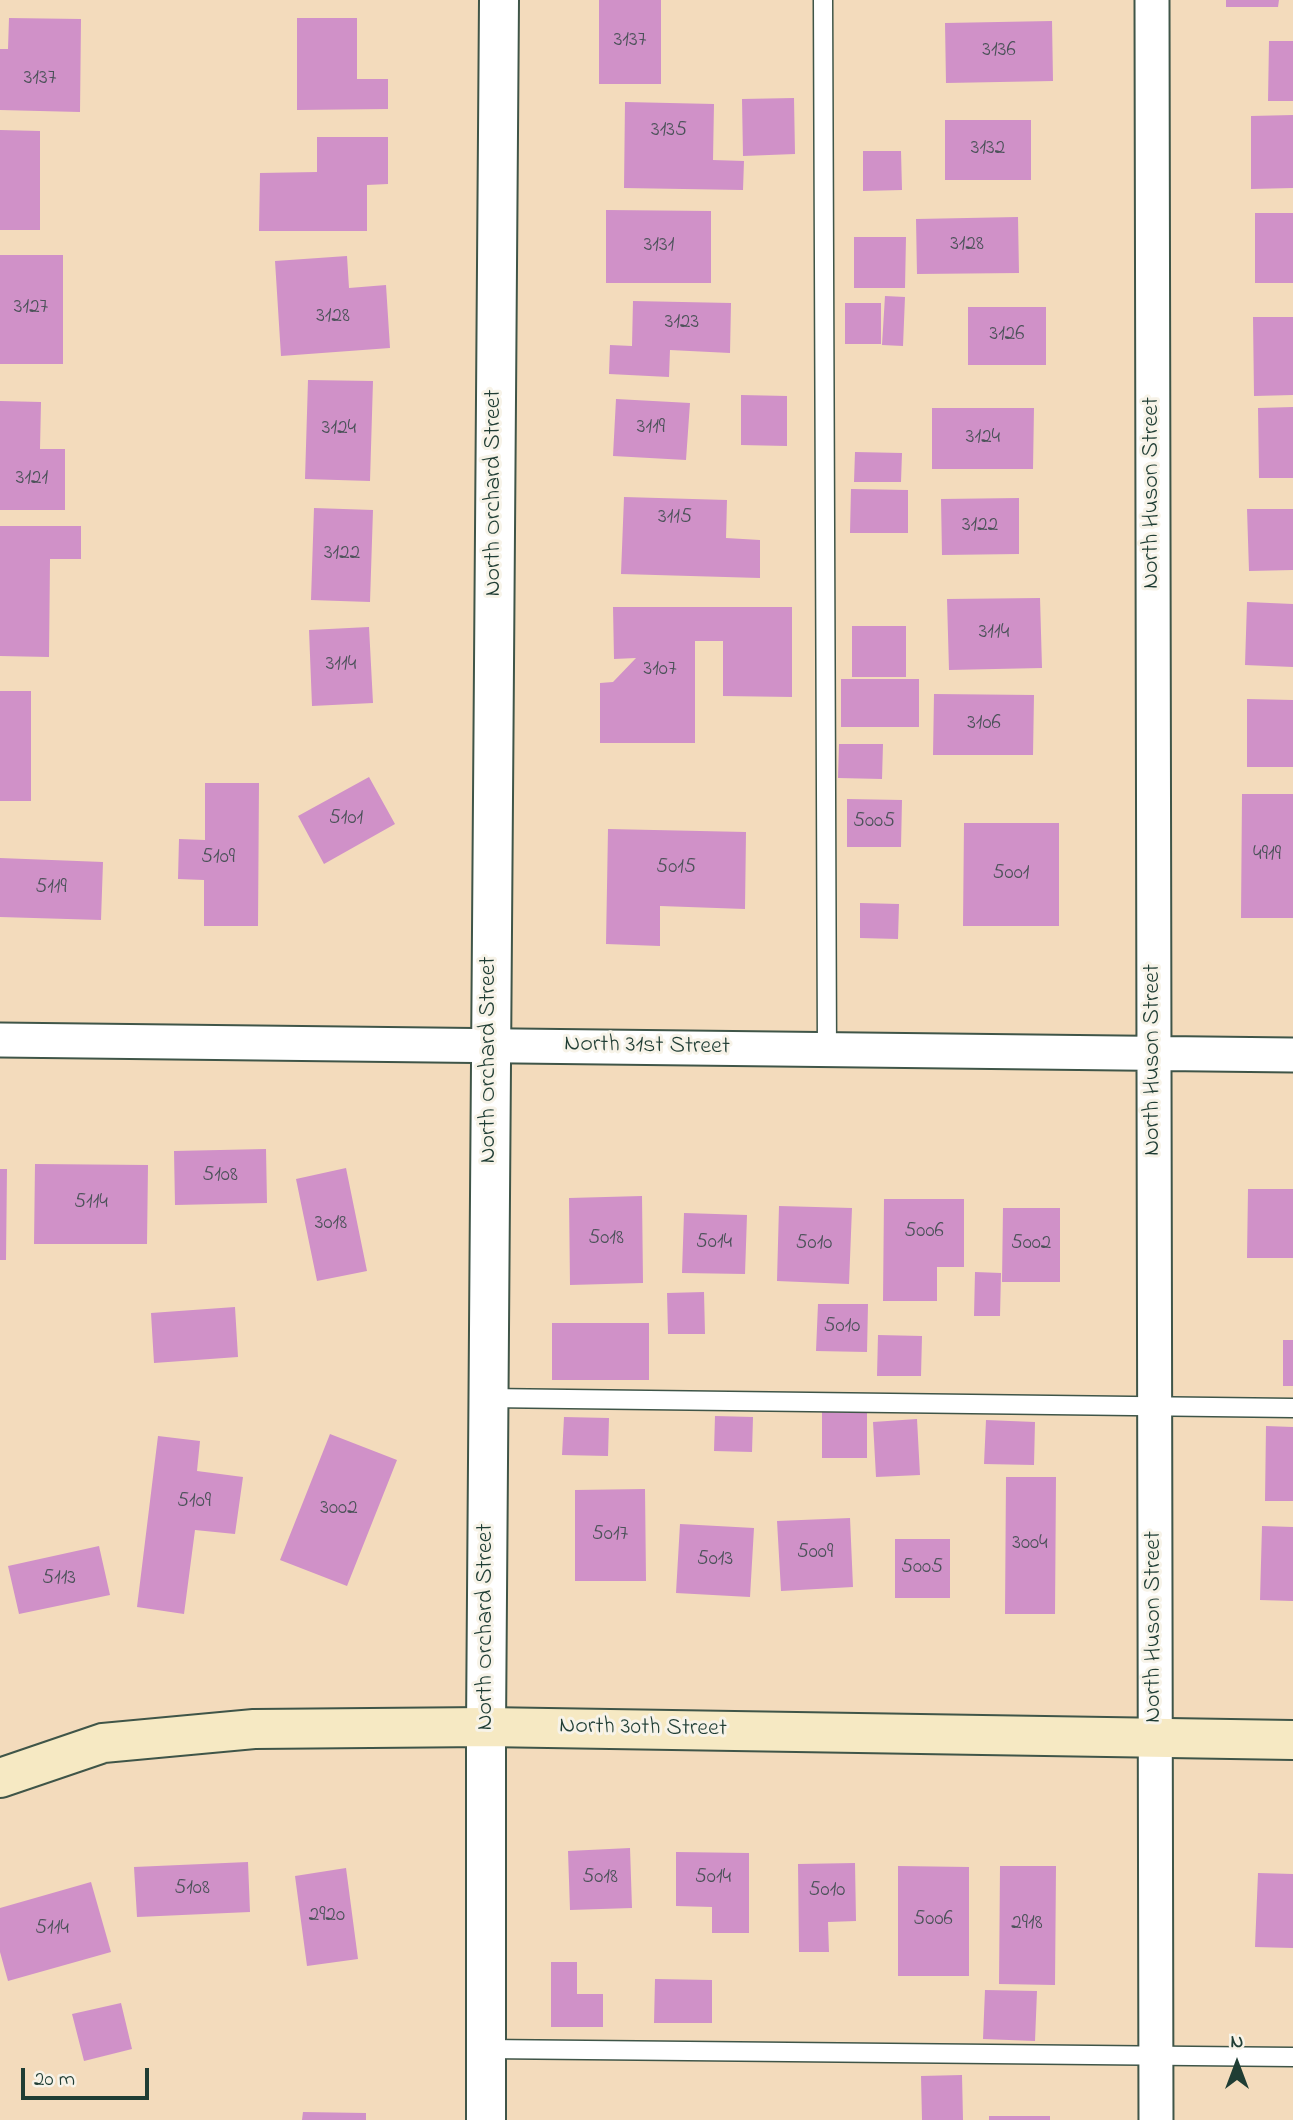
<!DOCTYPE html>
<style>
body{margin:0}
#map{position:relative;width:1293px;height:2120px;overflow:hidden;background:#f3dbbc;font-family:"Indie Flower",sans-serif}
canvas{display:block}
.north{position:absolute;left:1202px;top:2029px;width:70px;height:70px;-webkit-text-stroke:5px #f7f3e8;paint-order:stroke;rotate:0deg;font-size:19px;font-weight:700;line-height:28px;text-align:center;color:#1f3d34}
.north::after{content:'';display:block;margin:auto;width:24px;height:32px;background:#1f3d34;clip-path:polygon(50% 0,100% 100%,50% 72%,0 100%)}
.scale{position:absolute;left:21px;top:2068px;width:128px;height:32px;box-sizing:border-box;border:4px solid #1f3d34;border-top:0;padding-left:9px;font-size:21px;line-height:24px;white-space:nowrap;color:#1f3d34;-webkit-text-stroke:5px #f7f3e8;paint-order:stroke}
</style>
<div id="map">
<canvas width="1293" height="2120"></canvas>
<div class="north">N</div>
<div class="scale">20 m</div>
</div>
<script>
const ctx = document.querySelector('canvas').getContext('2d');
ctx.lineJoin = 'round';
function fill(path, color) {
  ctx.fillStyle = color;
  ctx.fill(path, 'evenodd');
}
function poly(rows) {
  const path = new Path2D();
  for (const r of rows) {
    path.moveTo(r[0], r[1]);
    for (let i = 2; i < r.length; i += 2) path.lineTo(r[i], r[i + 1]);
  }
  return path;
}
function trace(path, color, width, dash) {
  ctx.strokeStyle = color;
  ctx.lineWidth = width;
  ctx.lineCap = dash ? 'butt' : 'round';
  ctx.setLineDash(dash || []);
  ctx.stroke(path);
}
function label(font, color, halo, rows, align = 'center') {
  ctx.font = font + ' "Indie Flower",sans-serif';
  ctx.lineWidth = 6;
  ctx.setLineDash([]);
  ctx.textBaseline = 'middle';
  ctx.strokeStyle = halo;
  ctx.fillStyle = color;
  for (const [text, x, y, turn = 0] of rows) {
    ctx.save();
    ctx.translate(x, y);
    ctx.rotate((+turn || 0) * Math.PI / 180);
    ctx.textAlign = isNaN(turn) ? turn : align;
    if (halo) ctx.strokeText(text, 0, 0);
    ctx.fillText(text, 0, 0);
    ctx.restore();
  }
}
const building = poly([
 [599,0,661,0,661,84,599,84],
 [1226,0,1279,0,1278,7,1226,7],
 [9,18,81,19,80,112,0,110,0,49,8,49],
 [297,18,357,18,357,79,388,79,388,109,297,110],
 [1052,21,1053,81,946,83,945,23],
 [1269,41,1293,41,1293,101,1268,101],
 [794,98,795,154,743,156,742,99],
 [625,102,714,104,713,160,744,161,743,190,624,188],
 [1293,115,1293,188,1251,189,1251,116],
 [945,120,1031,120,1031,180,945,180],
 [0,130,40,131,40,230,0,230],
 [317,137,388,137,388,184,367,185,367,231,259,231,260,173,317,172],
 [863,151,901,151,902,190,863,191],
 [606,210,711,211,711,283,606,283],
 [1255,213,1293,213,1293,283,1255,283],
 [1018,217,1019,273,917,274,916,219],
 [854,237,906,237,905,288,854,288],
 [0,255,63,255,63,364,0,364],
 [347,256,349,288,386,285,390,348,281,356,275,261],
 [885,296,905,297,903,346,882,345],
 [633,301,731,303,730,353,670,350,669,377,609,374,610,345,632,346],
 [845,303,881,303,881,344,845,344],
 [968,307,1046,307,1046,365,968,365],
 [1253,317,1293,317,1293,395,1254,396],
 [308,380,373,381,370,481,305,479],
 [741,395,787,396,787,446,741,445],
 [616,399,690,403,686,460,613,456],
 [0,401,41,402,40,449,65,449,65,510,0,510],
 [1293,407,1293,478,1259,478,1258,408],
 [932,408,1034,408,1033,469,932,469],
 [855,452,902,453,901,482,854,482],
 [851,489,908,490,908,533,850,533],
 [624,497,727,500,726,538,760,540,760,578,621,574],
 [1019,498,1019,554,942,555,941,499],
 [314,508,373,510,370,602,311,600],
 [1247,509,1293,509,1293,570,1249,571],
 [0,526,81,526,81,559,50,559,49,657,0,656],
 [1040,598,1042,668,949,670,947,599],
 [1247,602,1293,604,1293,667,1245,665],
 [613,607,792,607,792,697,723,696,723,641,695,641,695,743,600,743,600,683,613,682,636,658,614,659],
 [852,626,906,626,906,677,852,677],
 [369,627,373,703,312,706,309,630],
 [841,679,919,679,919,727,841,727],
 [0,691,31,691,31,801,0,801],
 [934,694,1034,695,1033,755,933,755],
 [1247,699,1293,700,1293,767,1247,767],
 [839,744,883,744,882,779,838,778],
 [369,777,395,824,324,864,298,816],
 [205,783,259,783,258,926,204,926,204,880,178,879,179,839,205,840],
 [1242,794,1293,794,1293,918,1241,918],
 [847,799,902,800,901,847,847,847],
 [964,823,1059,823,1059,926,963,926],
 [608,829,746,832,745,909,660,906,660,946,606,944],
 [0,858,103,862,101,920,0,917],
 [860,903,899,904,898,939,860,938],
 [266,1149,267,1203,175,1205,174,1151],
 [35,1164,148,1165,147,1244,34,1244],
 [346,1168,367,1271,317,1281,296,1179],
 [0,1169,7,1169,6,1260,0,1260],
 [1248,1189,1293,1189,1293,1258,1247,1258],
 [642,1196,643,1283,570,1285,569,1198],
 [884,1199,964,1199,964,1267,937,1267,937,1301,883,1301],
 [779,1206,852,1208,849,1284,777,1281],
 [1003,1208,1060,1208,1060,1282,1002,1282],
 [684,1213,747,1215,745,1274,682,1273],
 [975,1272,1001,1273,1000,1316,974,1316],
 [704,1292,705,1334,668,1334,667,1293],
 [818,1304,868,1304,867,1352,816,1351],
 [235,1307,238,1357,154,1363,151,1313],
 [552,1323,649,1323,649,1380,552,1380],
 [878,1335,922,1336,921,1376,877,1376],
 [1283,1340,1293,1340,1293,1386,1283,1386],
 [822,1412,867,1413,867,1458,822,1458],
 [715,1416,753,1417,752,1452,714,1451],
 [564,1417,609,1418,608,1456,562,1455],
 [917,1419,920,1475,876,1477,873,1422],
 [986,1420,1035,1422,1034,1465,984,1464],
 [1266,1426,1293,1427,1293,1501,1265,1501],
 [330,1434,397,1460,347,1586,280,1560],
 [158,1436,200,1441,197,1471,243,1477,235,1534,195,1530,184,1614,137,1607],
 [1006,1477,1056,1477,1055,1614,1005,1614],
 [645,1489,646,1581,575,1581,575,1490],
 [850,1518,853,1587,781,1591,777,1521],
 [680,1524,754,1528,750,1597,676,1593],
 [1262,1526,1293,1527,1293,1601,1260,1600],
 [895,1539,950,1539,950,1598,895,1598],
 [99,1546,110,1595,19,1614,8,1566],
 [630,1848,632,1908,570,1910,568,1851],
 [676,1852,749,1853,749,1933,712,1933,712,1907,676,1906],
 [248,1862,250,1912,137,1917,134,1867],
 [855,1863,856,1921,828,1922,829,1952,799,1952,798,1864],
 [898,1866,969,1867,969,1976,898,1976],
 [1000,1866,1056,1866,1055,1985,999,1984],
 [346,1868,358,1959,307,1966,295,1876],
 [1258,1873,1293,1874,1293,1948,1255,1947],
 [91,1882,111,1952,8,1981,0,1952,0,1908],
 [551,1962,577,1962,577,1994,603,1994,603,2027,551,2027],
 [655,1979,712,1980,712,2023,654,2023],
 [985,1990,1037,1991,1035,2041,983,2039],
 [121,2003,132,2049,84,2061,72,2014],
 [962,2075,963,2120,922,2120,921,2076],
 [303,2112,366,2113,366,2120,302,2120],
 [989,2116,1050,2116,1050,2120,989,2120]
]);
const service = poly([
 [823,0,827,1049],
 [488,1398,1293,1408],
 [486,2049,1293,2057]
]);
const minor = poly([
 [1152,0,1156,2120],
 [0,1040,1293,1055]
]);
const tertiary = poly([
 [486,2120,486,1727,499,0]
]);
const secondary = poly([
 [0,1778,103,1743,254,1729,486,1727,1293,1740]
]);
const numberNames = [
 ["3137",630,42],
 ["3136",999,52],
 ["3137",40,80],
 ["3135",669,132],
 ["3132",988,150],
 ["3128",967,246],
 ["3131",659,247],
 ["3127",31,309],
 ["3128",333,318],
 ["3123",682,324],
 ["3126",1007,336],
 ["3119",651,429],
 ["3124",339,430],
 ["3124",983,439],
 ["3121",32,480],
 ["3115",675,519],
 ["3122",980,527],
 ["3122",342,555],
 ["3114",994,634],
 ["3114",341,666],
 ["3107",660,671],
 ["3106",984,725],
 ["5101",346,820],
 ["5005",874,823],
 ["4919",1267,856],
 ["5109",218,859],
 ["5015",676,869],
 ["5001",1011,875],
 ["5119",51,889],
 ["5108",220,1177],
 ["5114",91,1204],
 ["3018",331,1225],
 ["5006",924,1233],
 ["5018",606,1240],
 ["5014",714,1244],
 ["5010",814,1245],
 ["5002",1031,1245],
 ["5010",842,1328],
 ["5109",194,1503],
 ["3002",339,1510],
 ["5017",610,1536],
 ["3004",1030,1545],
 ["5009",815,1554],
 ["5013",715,1561],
 ["5005",922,1569],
 ["5113",59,1580],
 ["5018",600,1879],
 ["5014",713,1879],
 ["5108",192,1890],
 ["5010",827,1892],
 ["2920",327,1917],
 ["5006",933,1921],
 ["2918",1027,1925],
 ["5114",52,1930]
];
const streetNames = [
 ["North Orchard Street",495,493,-90],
 ["North Huson Street",1153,493,-90],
 ["North 31st Street",647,1047,1],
 ["North Orchard Street",490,1060,-90],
 ["North Huson Street",1154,1060,-90],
 ["North Orchard Street",487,1627,-90],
 ["North Huson Street",1155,1627,-90],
 ["North 30th Street",643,1729,1]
];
fill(building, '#d091c8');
trace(service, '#3f5548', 21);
trace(minor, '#3f5548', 37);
trace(tertiary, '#3f5548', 42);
trace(secondary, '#3f5548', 42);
trace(service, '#fff', 18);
trace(minor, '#fff', 33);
trace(tertiary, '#fff', 38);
trace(secondary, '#f6e9c3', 38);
label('21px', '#4b5259', null, numberNames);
label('24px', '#1f3d34', '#f7f3e8', streetNames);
</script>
